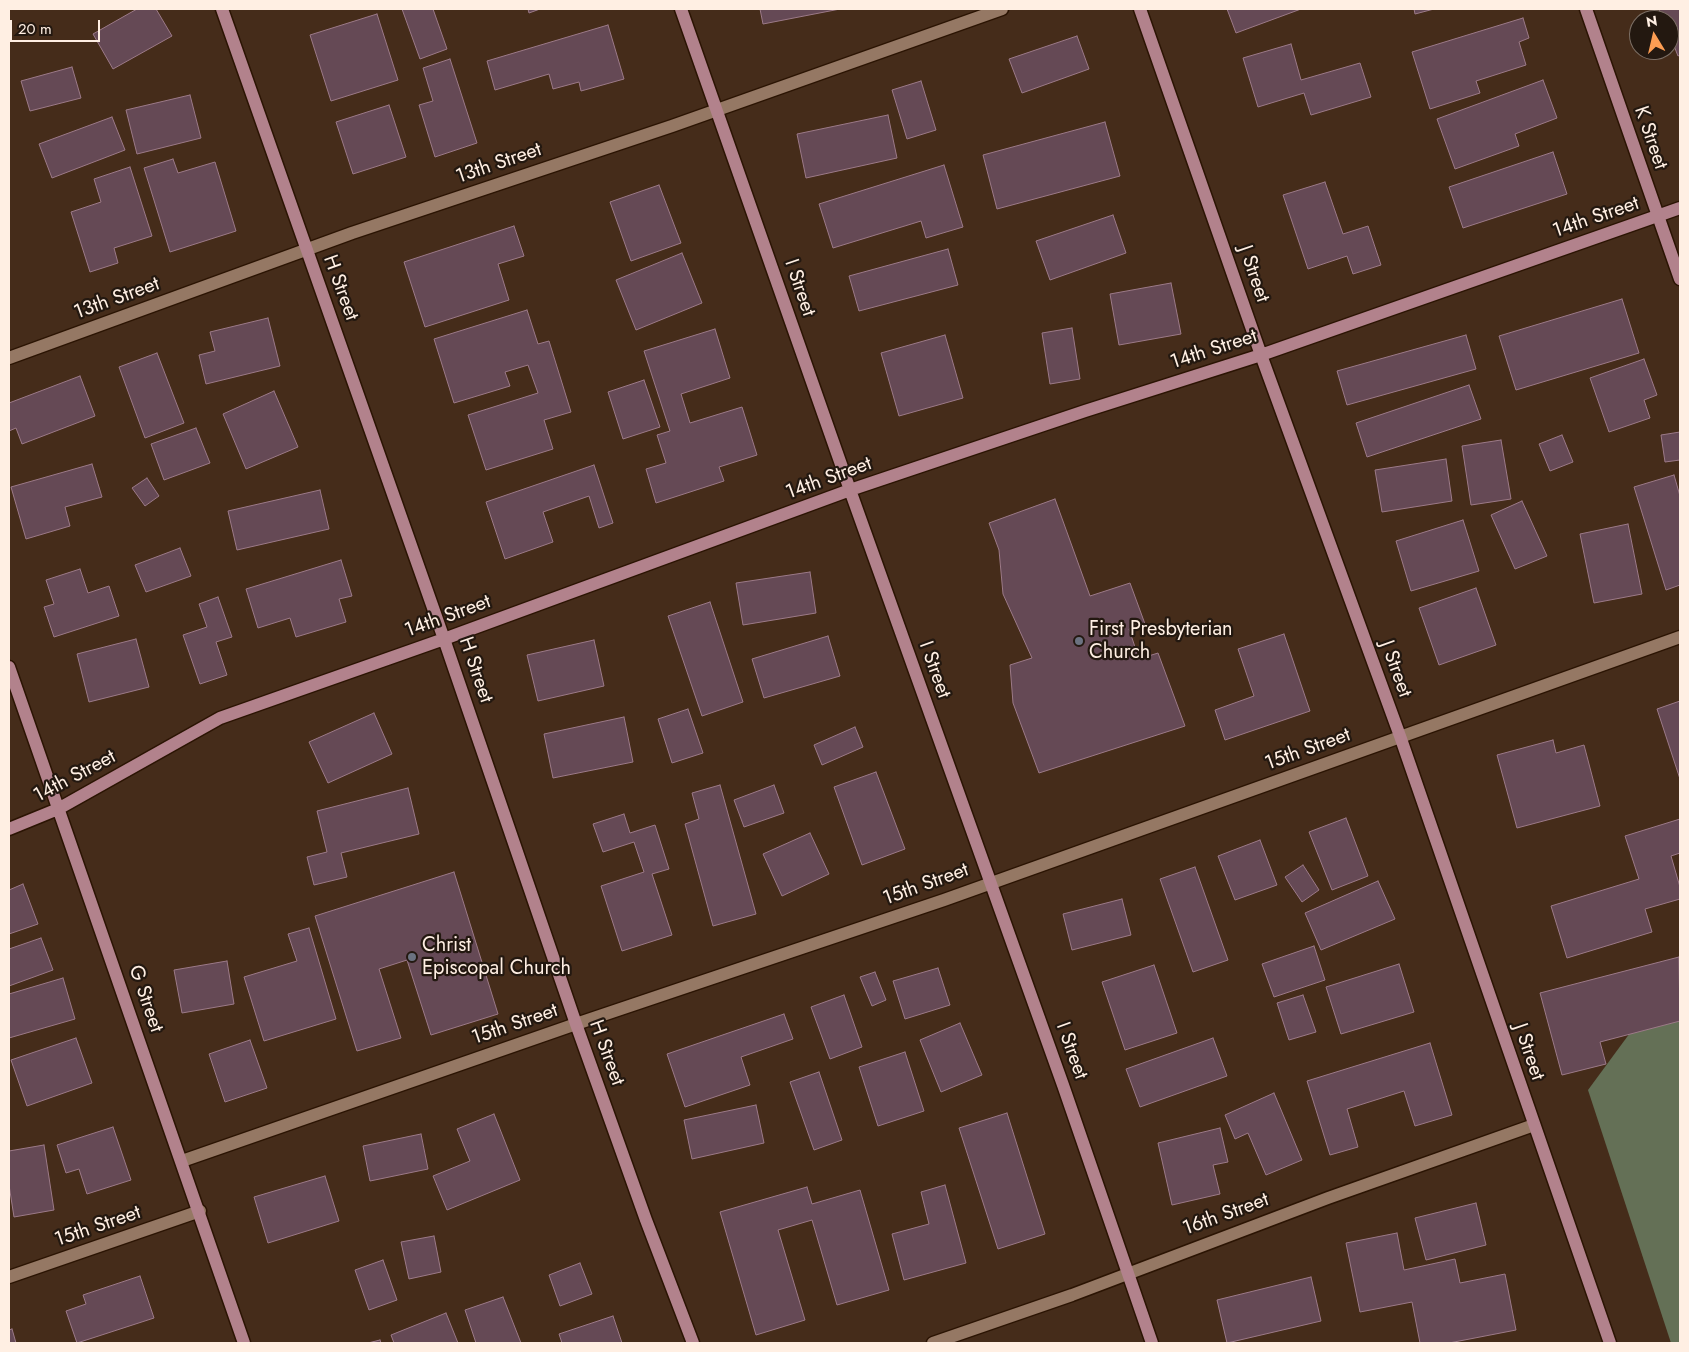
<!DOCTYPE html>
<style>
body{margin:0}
#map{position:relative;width:1689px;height:1352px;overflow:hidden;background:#452c1a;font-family:Jost,sans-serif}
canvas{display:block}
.frame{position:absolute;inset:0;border:10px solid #ffefe3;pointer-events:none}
.north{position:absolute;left:1629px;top:10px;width:50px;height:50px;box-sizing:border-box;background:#231810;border:1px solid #7b6e64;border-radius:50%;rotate:351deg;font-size:14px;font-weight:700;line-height:20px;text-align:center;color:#ffefe3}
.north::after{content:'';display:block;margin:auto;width:18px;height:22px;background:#fc9d53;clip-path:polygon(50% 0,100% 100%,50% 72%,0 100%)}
.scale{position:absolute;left:10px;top:20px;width:90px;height:22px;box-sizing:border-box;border:2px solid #ffefe3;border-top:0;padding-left:6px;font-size:15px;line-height:18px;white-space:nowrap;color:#ffefe3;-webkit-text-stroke:4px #231810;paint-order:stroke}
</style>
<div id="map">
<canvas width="1689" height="1352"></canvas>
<div class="frame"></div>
<div class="north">N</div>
<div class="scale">20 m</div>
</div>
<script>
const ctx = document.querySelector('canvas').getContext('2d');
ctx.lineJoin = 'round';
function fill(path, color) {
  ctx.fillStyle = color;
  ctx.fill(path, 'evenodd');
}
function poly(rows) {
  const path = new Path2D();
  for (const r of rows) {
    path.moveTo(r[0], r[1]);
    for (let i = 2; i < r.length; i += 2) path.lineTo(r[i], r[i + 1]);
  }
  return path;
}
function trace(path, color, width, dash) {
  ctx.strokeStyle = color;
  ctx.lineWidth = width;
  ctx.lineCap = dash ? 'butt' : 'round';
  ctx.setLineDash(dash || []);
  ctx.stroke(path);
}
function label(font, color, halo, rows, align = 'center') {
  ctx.font = font + ' Jost,sans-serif';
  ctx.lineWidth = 4.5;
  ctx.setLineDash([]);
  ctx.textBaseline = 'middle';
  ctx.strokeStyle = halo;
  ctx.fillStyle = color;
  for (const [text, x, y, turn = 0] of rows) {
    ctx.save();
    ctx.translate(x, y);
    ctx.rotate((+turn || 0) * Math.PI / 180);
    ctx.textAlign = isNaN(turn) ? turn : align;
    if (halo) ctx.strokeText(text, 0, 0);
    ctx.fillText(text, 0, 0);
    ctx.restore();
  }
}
const forest = poly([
 [1680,965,1680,1343,1671,1343,1588,1090]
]);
const building = poly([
 [137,9,156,9,172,36,113,69,93,34,137,9],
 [402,9,433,9,447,49,420,59,402,9],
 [528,9,540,9,529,13,528,9],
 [760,9,840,9,763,24,760,9],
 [1227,9,1301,9,1236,33,1227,9],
 [1414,9,1434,9,1415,14,1414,9],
 [1659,9,1680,9,1680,55,1678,56,1669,33,1669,20,1663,20,1659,9],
 [377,14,398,80,331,101,310,35,377,14],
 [1523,18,1529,38,1519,42,1526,65,1476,81,1480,93,1430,109,1412,52,1523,18],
 [608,25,624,79,581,91,579,82,553,89,549,74,495,90,487,61,608,25],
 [1077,36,1089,69,1022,93,1009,59,1077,36],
 [1291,44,1301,80,1360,63,1371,97,1311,115,1304,93,1258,107,1243,58,1291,44],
 [450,59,477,143,435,157,419,105,433,101,423,68,450,59],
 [72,67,81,98,30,111,21,81,72,67],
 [1543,80,1557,118,1515,134,1519,146,1455,169,1437,119,1543,80],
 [921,81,936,130,907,139,892,90,921,81],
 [190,95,201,138,137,154,126,110,190,95],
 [389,105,406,157,353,174,336,122,389,105],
 [888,115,897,158,806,178,797,134,888,115],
 [112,117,125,150,52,178,39,144,112,117],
 [1105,122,1120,176,997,209,983,155,1105,122],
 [1553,152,1567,194,1463,228,1449,187,1553,152],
 [173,159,178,173,215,162,236,231,170,252,144,168,173,159],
 [944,165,963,227,926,238,921,221,833,248,819,204,944,165],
 [130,167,152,236,114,248,118,263,90,272,71,212,101,202,94,179,130,167],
 [1325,182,1343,234,1368,226,1381,265,1353,274,1347,256,1308,269,1283,195,1325,182],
 [659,185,681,243,631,261,610,202,659,185],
 [1113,215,1126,253,1050,280,1036,241,1113,215],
 [514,226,524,256,498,264,509,300,425,327,404,262,514,226],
 [948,249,958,285,859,311,849,276,948,249],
 [682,253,702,303,636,330,616,280,682,253],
 [1171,283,1181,334,1119,345,1110,294,1171,283],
 [1622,299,1639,353,1516,390,1499,336,1622,299],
 [527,310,538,344,549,341,571,412,544,420,553,449,486,470,468,415,538,393,528,365,505,372,510,386,454,403,434,339,527,310],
 [268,318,280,366,206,384,199,355,215,351,210,332,268,318],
 [1072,328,1080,379,1050,384,1042,333,1072,328],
 [715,329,730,378,681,394,690,423,742,407,757,455,719,467,724,481,656,503,646,469,666,463,657,435,670,431,644,351,715,329],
 [945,335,963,398,899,416,881,353,945,335],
 [1466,335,1476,369,1347,405,1337,371,1466,335],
 [157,353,184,423,145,438,119,367,157,353],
 [1644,359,1657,395,1644,400,1650,418,1609,432,1590,378,1644,359],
 [80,376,95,416,22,444,16,428,9,431,9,403,80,376],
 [644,380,660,427,623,439,608,392,644,380],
 [1469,385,1481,419,1367,457,1356,423,1469,385],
 [274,391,298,447,246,469,223,414,274,391],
 [196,428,210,463,164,480,151,444,196,428],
 [1680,432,1680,460,1665,462,1661,435,1680,432],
 [1562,435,1573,462,1550,471,1539,444,1562,435],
 [1501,440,1511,499,1471,505,1462,446,1501,440],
 [1446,459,1452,501,1382,512,1375,470,1446,459],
 [92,464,102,497,65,507,70,526,26,539,11,487,92,464],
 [594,465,613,523,599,528,589,496,543,512,553,542,505,559,486,502,594,465],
 [1674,475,1680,496,1680,585,1666,590,1634,487,1674,475],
 [147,478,159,496,145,506,132,488,147,478],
 [320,490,329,529,237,550,228,511,320,490],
 [1055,499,1090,596,1130,583,1145,624,1129,629,1139,659,1158,653,1185,726,1039,773,1013,703,1010,665,1032,658,1003,594,999,550,989,523,1055,499],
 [1522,501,1547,556,1515,569,1491,515,1522,501],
 [1463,520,1479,571,1411,591,1396,541,1463,520],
 [1628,524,1642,594,1594,603,1580,534,1628,524],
 [180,548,191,576,146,592,135,565,180,548],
 [341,560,352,596,339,599,346,622,296,637,290,618,258,628,246,589,341,560],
 [80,569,88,593,109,586,119,616,54,637,44,607,54,604,46,580,80,569],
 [810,572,816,613,743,625,736,583,810,572],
 [1476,588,1496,645,1439,665,1419,608,1476,588],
 [218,597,232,637,216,642,227,675,200,684,183,635,207,627,199,604,218,597],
 [710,602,743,702,702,716,668,616,710,602],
 [1284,634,1310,711,1225,740,1215,710,1254,696,1238,649,1284,634],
 [828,636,840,676,764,698,752,659,828,636],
 [136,639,149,687,89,702,77,654,136,639],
 [594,640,604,686,538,701,527,655,594,640],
 [1680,701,1680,779,1657,709,1680,701],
 [688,709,703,753,672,763,658,719,688,709],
 [374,713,392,754,328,783,309,742,374,713],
 [624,717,633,762,553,778,544,734,624,717],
 [855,727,863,747,822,765,814,745,855,727],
 [1553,740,1556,753,1584,745,1600,806,1517,828,1497,755,1553,740],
 [876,772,905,849,862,865,834,787,876,772],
 [720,785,756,914,713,926,685,824,699,819,692,793,720,785],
 [774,785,784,813,744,827,734,800,774,785],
 [408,788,419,834,341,853,347,877,314,885,307,857,327,852,317,811,408,788],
 [624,814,630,833,655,825,669,869,652,874,672,935,622,951,601,886,644,872,634,842,603,852,593,824,624,814],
 [1346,818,1368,876,1332,890,1309,832,1346,818],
 [1680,819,1680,853,1671,856,1680,887,1680,899,1645,909,1652,932,1567,958,1551,906,1639,879,1625,836,1680,819],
 [810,833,829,874,782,896,763,854,810,833],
 [1260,840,1277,885,1235,900,1218,856,1260,840],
 [1303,865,1319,890,1302,902,1285,877,1303,865],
 [1195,867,1228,960,1193,972,1160,879,1195,867],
 [454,872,498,1014,431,1035,407,960,379,969,401,1038,357,1051,315,916,454,872],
 [1378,881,1395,919,1321,950,1305,913,1378,881],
 [23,884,38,924,9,934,9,890,23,884],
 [1122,899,1131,935,1072,950,1063,914,1122,899],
 [309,928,336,1019,264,1041,244,977,297,961,288,934,309,928],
 [41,938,53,970,9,986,9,949,41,938],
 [1314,946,1325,980,1274,997,1262,964,1314,946],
 [1679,957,1680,1021,1600,1042,1606,1064,1562,1075,1540,993,1679,957],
 [227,961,234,1004,182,1013,174,970,227,961],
 [1399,964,1414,1012,1341,1034,1326,987,1399,964],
 [1154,965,1177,1033,1125,1050,1102,982,1154,965],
 [938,968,950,1005,905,1019,893,981,938,968],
 [875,972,886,1000,872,1006,860,977,875,972],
 [63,978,75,1019,9,1038,9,994,63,978],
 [844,995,862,1047,830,1059,811,1007,844,995],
 [1303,995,1316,1032,1289,1040,1277,1003,1303,995],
 [784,1014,793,1039,741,1057,750,1085,685,1107,667,1054,784,1014],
 [960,1023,982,1075,941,1092,920,1040,960,1023],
 [76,1038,92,1083,27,1106,11,1060,76,1038],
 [1213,1038,1227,1076,1140,1107,1126,1069,1213,1038],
 [250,1040,267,1088,225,1102,209,1054,250,1040],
 [1430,1043,1452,1115,1415,1126,1404,1091,1347,1109,1358,1147,1330,1155,1307,1081,1430,1043],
 [905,1052,924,1111,878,1126,859,1067,905,1052],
 [819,1072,842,1140,814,1150,790,1082,819,1072],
 [1274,1093,1302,1160,1266,1175,1248,1133,1235,1139,1225,1115,1274,1093],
 [756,1105,764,1143,692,1159,684,1120,756,1105],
 [1007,1113,1045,1234,998,1249,959,1128,1007,1113],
 [494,1114,520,1180,447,1210,433,1176,470,1161,457,1129,494,1114],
 [113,1127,131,1180,87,1194,79,1169,66,1173,57,1145,113,1127],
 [1220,1128,1228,1162,1213,1165,1220,1194,1172,1205,1158,1143,1220,1128],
 [421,1134,428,1169,370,1181,363,1146,421,1134],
 [44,1145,54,1210,14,1217,9,1185,9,1151,44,1145],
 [325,1176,339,1221,268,1243,254,1197,325,1176],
 [945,1185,966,1263,904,1280,892,1234,929,1224,921,1192,945,1185],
 [807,1187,812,1204,860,1190,889,1290,837,1305,812,1220,778,1230,805,1320,756,1335,720,1212,807,1187],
 [1476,1203,1486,1245,1426,1260,1415,1218,1476,1203],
 [1397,1233,1404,1270,1455,1259,1460,1283,1505,1274,1516,1330,1449,1343,1420,1343,1412,1302,1360,1312,1346,1243,1397,1233],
 [434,1236,441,1272,409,1279,401,1242,434,1236],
 [383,1260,397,1300,369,1310,355,1270,383,1260],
 [580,1263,592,1294,560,1306,549,1275,580,1263],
 [140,1276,154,1318,77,1343,66,1311,86,1304,83,1295,140,1276],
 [1311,1277,1321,1321,1227,1343,1217,1300,1311,1277],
 [503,1297,521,1343,476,1343,465,1310,503,1297],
 [446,1313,458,1343,394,1343,391,1335,446,1313],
 [613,1316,622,1343,562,1343,559,1334,613,1316],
 [12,1329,16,1343,9,1343,9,1330,12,1329],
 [380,1340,381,1343,368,1343,380,1340]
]);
const street = poly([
 [9,358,352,233,672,126,1002,9],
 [182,1161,576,1024,944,900,1680,637],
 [9,1277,200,1211],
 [933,1343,1072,1295,1328,1198,1534,1125]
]);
const secondary = poly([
 [222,9,444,639,576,1024,646,1220,693,1343],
 [681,9,850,490,1063,1085,1152,1343],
 [1140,9,1261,355,1400,736,1610,1343],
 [1586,9,1680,279],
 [9,667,244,1343],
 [9,829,58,809,220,718,444,639,850,490,1085,411,1261,355,1680,208]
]);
const markers = [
 [1079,641,5,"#6b7280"],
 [412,957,5,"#6b7280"]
];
const streetNames = [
 ["K Street",1650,138,71],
 ["13th Street",499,164,-19],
 ["14th Street",1596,218,-19],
 ["J Street",1253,274,71],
 ["H Street",340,288,70],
 ["I Street",799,288,71],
 ["13th Street",117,299,-20],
 ["14th Street",1214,350,-18],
 ["14th Street",829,479,-20],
 ["14th Street",448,617,-20],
 ["J Street",1395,669,70],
 ["H Street",475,670,71],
 ["I Street",934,670,70],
 ["15th Street",1308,750,-20],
 ["14th Street",75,777,-28],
 ["15th Street",926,885,-20],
 ["G Street",145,999,71],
 ["15th Street",515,1025,-19],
 ["I Street",1071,1051,70],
 ["J Street",1528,1052,71],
 ["H Street",606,1053,70],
 ["16th Street",1226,1215,-20],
 ["15th Street",98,1227,-19]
];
const poiNames = [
 ["First Presbyterian",1089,630],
 ["Church",1089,653],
 ["Christ",422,946],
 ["Episcopal Church",422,969]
];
fill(forest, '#647056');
fill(building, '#654955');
trace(building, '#9c7a88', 1);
trace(street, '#2b1403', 15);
trace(secondary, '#2b1403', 15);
trace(street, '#957864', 12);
trace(secondary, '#b2828c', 12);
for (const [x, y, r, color] of markers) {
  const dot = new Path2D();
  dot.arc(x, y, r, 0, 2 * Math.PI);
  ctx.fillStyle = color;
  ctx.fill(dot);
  trace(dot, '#231810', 2);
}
label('20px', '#ffefe3', '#231810', streetNames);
label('20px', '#ffefe3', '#231810', poiNames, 'left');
</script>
